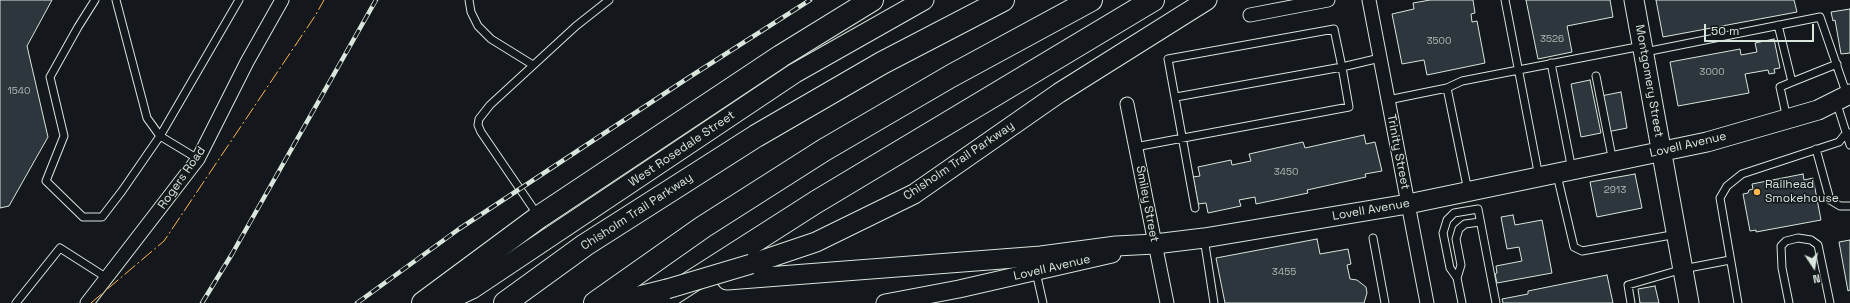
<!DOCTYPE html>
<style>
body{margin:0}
#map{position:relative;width:1850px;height:303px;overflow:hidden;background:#14181c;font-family:"Space Grotesk",sans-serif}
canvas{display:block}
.north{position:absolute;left:1794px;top:247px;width:40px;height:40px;-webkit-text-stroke:3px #14181c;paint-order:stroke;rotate:168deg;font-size:11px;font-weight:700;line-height:16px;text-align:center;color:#d8e6dc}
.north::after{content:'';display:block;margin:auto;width:14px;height:18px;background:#d8e6dc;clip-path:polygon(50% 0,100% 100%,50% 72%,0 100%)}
.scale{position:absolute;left:1704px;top:24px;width:110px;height:18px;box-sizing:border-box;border:2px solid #d8e6dc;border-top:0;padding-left:5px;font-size:12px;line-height:14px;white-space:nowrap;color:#d8e6dc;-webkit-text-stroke:3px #14181c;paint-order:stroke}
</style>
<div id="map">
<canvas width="1850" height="303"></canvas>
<div class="north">N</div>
<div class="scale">50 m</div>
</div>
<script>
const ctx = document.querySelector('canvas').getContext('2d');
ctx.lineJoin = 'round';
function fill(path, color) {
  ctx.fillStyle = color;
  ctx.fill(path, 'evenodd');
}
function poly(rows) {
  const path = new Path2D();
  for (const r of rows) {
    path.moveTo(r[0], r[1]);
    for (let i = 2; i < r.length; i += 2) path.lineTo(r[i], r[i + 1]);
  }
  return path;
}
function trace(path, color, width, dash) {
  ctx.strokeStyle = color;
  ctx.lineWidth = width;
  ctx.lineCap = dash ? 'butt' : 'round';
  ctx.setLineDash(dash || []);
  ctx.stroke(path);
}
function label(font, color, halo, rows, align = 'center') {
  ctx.font = font + ' "Space Grotesk",sans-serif';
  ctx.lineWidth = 3;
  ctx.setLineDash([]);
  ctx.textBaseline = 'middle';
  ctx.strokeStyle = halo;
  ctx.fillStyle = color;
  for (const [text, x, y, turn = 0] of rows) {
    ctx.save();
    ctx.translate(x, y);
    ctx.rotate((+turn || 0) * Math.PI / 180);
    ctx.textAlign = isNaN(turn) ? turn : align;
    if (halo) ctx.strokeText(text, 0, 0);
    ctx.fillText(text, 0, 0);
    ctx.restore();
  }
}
const building = poly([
 [0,0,52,0,27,46,48,137,9,206,0,208,0,0],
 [1430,0,1473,0,1475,13,1471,14,1472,22,1477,21,1485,63,1427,75,1424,60,1402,64,1392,14,1414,9,1413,3,1430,0],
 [1526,0,1610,0,1613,17,1567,26,1572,52,1538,59,1526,0],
 [1656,0,1794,0,1797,12,1663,37,1656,0],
 [1850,9,1850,53,1841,54,1835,20,1833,21,1831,12,1850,9],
 [1774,39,1780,68,1774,69,1775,73,1769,74,1768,70,1745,74,1749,93,1678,106,1670,62,1740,49,1741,55,1757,52,1755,43,1774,39],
 [1590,80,1601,133,1581,137,1571,84,1590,80],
 [1621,92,1627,128,1607,132,1601,96,1621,92],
 [1364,135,1366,144,1375,142,1382,171,1365,174,1366,177,1307,190,1308,193,1256,204,1255,197,1239,200,1241,206,1208,213,1206,203,1198,204,1193,177,1200,176,1198,167,1231,160,1232,165,1251,161,1249,154,1303,142,1305,148,1364,135],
 [1635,174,1642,208,1597,217,1590,182,1635,174],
 [1803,174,1804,180,1813,178,1821,220,1756,232,1756,230,1750,231,1743,194,1748,193,1749,190,1753,189,1752,184,1803,174],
 [1513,215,1515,225,1542,220,1552,273,1497,283,1495,274,1497,273,1496,266,1522,261,1519,247,1507,249,1501,217,1513,215],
 [1317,239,1320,254,1348,249,1351,264,1347,265,1350,279,1357,280,1366,287,1367,293,1364,303,1225,303,1216,258,1317,239],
 [1850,240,1850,290,1848,291,1839,242,1850,240],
 [1607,275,1613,303,1503,303,1502,299,1528,294,1528,291,1607,275],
 [1655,286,1659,303,1640,303,1638,289,1655,286]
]);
const service = poly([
 [95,0,78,27,50,77,64,136,46,181,83,217,102,217,122,191,160,136,239,0],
 [116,0,147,118,160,136,198,159],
 [469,0,471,12,478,26,491,39,533,65],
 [1505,0,1539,177],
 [1778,25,1792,82,1780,87,1787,119],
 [1645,52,1820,17,1847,95],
 [1551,63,1572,170],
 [1596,76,1613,162],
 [1792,82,1837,64],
 [1447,88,1462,81,1642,46],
 [1176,97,1342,67,1334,29,1168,59,1195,208],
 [1388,100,1447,88,1468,191],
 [1836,101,1850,145],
 [1135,147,1349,107,1342,67,1380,58],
 [1816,149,1830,200,1840,206,1850,206],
 [1557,175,1574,247,1582,251,1677,234],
 [537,214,481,132,478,125,479,119,490,105,576,26,609,0],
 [1204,238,1214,303],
 [1373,238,1385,303],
 [1036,272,1043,303],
 [1457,278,1461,265,1456,239,1459,229,1465,224,1480,222],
 [16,303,60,248,107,278],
 [1462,303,1457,278,1450,268,1443,233,1447,220,1454,213,1478,209,1496,303],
 [1631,303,1628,285,1683,269,1730,260],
 [1738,303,1720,198,1727,186,1742,174,1839,142,1847,132],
 [1789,303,1782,268,1781,246,1786,241,1798,238,1811,240,1818,245,1830,303]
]);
const minor = poly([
 [1369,0,1427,303],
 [1250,15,1328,0],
 [1127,104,1167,303],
 [87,303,198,159,247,62,282,0]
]);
const tertiary = poly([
 [885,303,959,289,1112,254]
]);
const secondary = poly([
 [1634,0,1689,303],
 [751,264,816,242,914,194,1059,93,1207,0],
 [727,280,1041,256,1116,246,1155,244,1204,238,1408,204,1707,142,1818,110,1850,94],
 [442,303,472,289,795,73,924,0],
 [611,303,667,289]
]);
const motorway = poly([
 [423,303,539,217,781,56,872,0],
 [505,303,585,245,756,136,882,63,1003,0],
 [595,303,703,227,824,150,951,76,1091,0],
 [658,303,816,202,1153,0]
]);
const rail = poly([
 [202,303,232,254,376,0],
 [357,303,459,229,688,78,810,0]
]);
const secondaryBridge = poly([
 [667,289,751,264]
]);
const power = poly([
 [91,303,164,241,315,16,324,0]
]);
const markers = [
 [1757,192,4,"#ffb74d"]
];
const numberNames = [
 ["3526",1552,39],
 ["3500",1439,41],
 ["3000",1712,72],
 ["1540",19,91],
 ["3450",1286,172],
 ["2913",1615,190],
 ["3455",1284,272]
];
const streetNames = [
 ["Montgomery Street",1649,81,80],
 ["Lovell Avenue",1688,145,-13],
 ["West Rosedale Street",682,149,-34],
 ["Trinity Street",1398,152,79],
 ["Chisholm Trail Parkway",959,161,-34],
 ["Rogers Road",182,178,-55],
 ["Smiley Street",1147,204,79],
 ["Lovell Avenue",1371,210,-10],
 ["Chisholm Trail Parkway",637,212,-33],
 ["Lovell Avenue",1052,268,-13]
];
const poiNames = [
 ["Railhead",1765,185],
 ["Smokehouse",1765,199]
];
fill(building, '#2c363c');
trace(building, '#d8e6dc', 1);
trace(service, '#d8e6dc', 9);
trace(minor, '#d8e6dc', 15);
trace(tertiary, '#d8e6dc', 19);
trace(secondary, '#d8e6dc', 21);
trace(motorway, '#d8e6dc', 24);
trace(service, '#14181c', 7);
trace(minor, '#14181c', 13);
trace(tertiary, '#14181c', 17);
trace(secondary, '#14181c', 19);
trace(motorway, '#14181c', 22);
trace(rail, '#d8e6dc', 4.5);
trace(rail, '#14181c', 3, [9]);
trace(secondaryBridge, '#d8e6dc', 21, []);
trace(secondaryBridge, '#14181c', 19);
trace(power, '#ffb74d', 1, [14, 3, 2, 3]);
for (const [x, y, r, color] of markers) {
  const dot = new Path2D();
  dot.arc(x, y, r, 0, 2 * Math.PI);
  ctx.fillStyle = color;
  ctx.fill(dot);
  trace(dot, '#14181c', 1.5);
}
label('10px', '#adbab4', null, numberNames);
label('12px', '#d8e6dc', '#14181c', streetNames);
label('12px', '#d8e6dc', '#14181c', poiNames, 'left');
</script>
